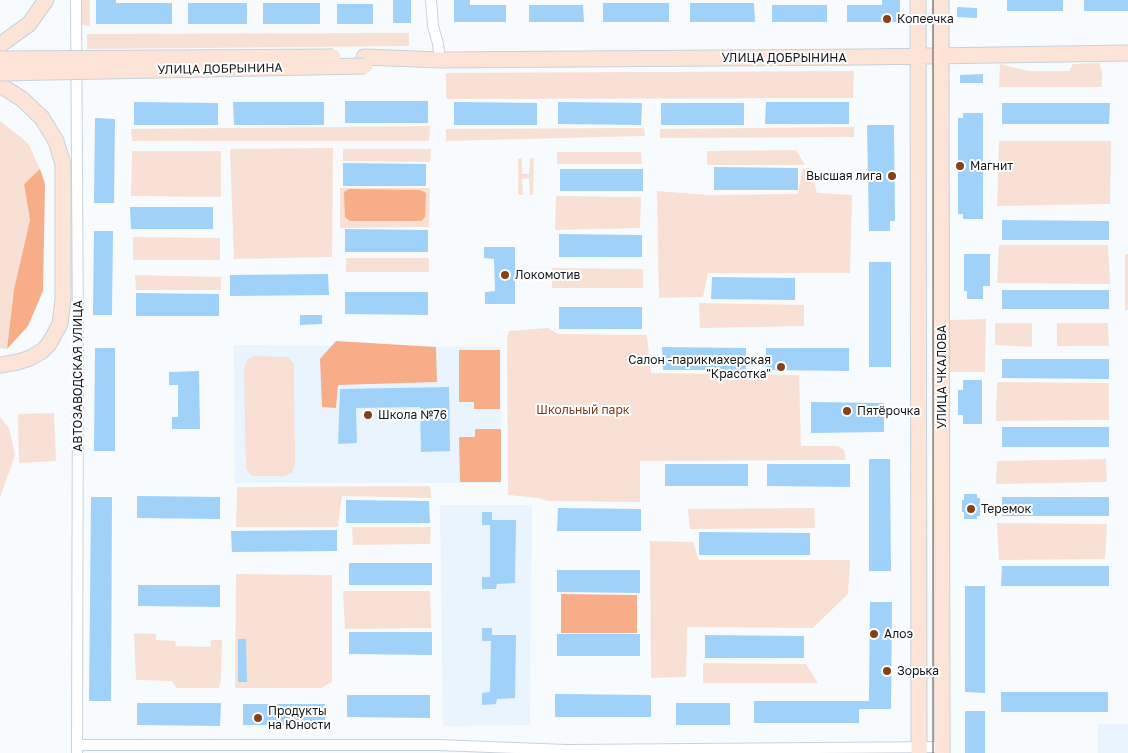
<!DOCTYPE html>
<meta charset="utf-8">
<style>
body{margin:0}
canvas{display:block;background:#f8fbfd}
</style>
<canvas width="1128" height="753"></canvas>
<script>
const ctx = document.querySelector('canvas').getContext('2d');
ctx.lineJoin = 'round';
function fill(path, color) {
  ctx.fillStyle = color;
  ctx.fill(path, 'evenodd');
}
function poly(rows) {
  const path = new Path2D();
  for (const r of rows) {
    path.moveTo(r[0], r[1]);
    for (let i = 2; i < r.length; i += 2) path.lineTo(r[i], r[i + 1]);
  }
  return path;
}
function trace(path, color, width, dash) {
  ctx.strokeStyle = color;
  ctx.lineWidth = width;
  ctx.lineCap = dash ? 'butt' : 'round';
  ctx.setLineDash(dash || []);
  ctx.stroke(path);
}
function label(font, color, halo, rows, align = 'center') {
  ctx.font = font + ' "Golos Text",sans-serif';
  ctx.lineWidth = 4;
  ctx.setLineDash([]);
  ctx.textBaseline = 'middle';
  ctx.strokeStyle = halo;
  ctx.fillStyle = color;
  for (const [text, x, y, turn = 0] of rows) {
    ctx.save();
    ctx.translate(x, y);
    ctx.rotate((+turn || 0) * Math.PI / 180);
    ctx.textAlign = isNaN(turn) ? turn : align;
    if (halo) ctx.strokeText(text, 0, 0);
    ctx.fillText(text, 0, 0);
    ctx.restore();
  }
}
const built = poly([
 [234,345,501,347,501,483,235,483],
 [440,505,532,505,530,725,443,726],
 [1098,724,1128,724,1128,753,1098,753]
]);
const green = poly([
 [80,0,90,0,90,26,81,25],
 [409,33,409,46,87,49,87,34],
 [1099,63,1102,71,1102,87,999,87,1000,64,1028,71,1069,71,1073,64],
 [854,71,853,98,446,99,446,73],
 [0,121,28,143,40,169,24,184,30,220,14,289,7,349,0,348],
 [430,126,429,141,132,141,131,129],
 [854,127,854,137,660,138,660,129],
 [644,128,645,136,446,141,446,129],
 [999,141,1111,141,1110,204,997,206],
 [333,148,332,257,234,259,230,149],
 [343,149,431,149,430,162,343,161],
 [796,150,805,165,707,165,707,151],
 [132,151,221,151,221,197,131,196],
 [557,152,641,152,642,164,557,164],
 [522,158,522,174,529,174,530,158,534,158,533,195,530,195,529,178,522,179,523,195,518,195,518,159],
 [811,168,817,193,852,195,850,273,708,273,703,297,659,298,657,191,708,195,798,194,802,169],
 [340,188,430,188,429,227,340,228],
 [556,196,641,197,640,228,555,230],
 [133,237,220,238,220,260,133,260],
 [999,245,1108,245,1110,284,997,283],
 [1125,254,1128,254,1128,310,1125,310],
 [346,258,429,258,429,272,346,272],
 [552,268,643,269,643,288,552,288],
 [135,275,221,277,221,290,136,290],
 [699,303,804,305,804,326,700,328],
 [986,319,985,372,949,372,949,320],
 [995,323,1032,323,1032,347,995,345],
 [1057,323,1108,323,1109,346,1057,346],
 [548,328,558,334,647,335,651,373,799,375,801,446,838,446,844,450,846,460,640,461,640,502,547,501,539,498,508,495,507,338,509,331],
 [255,356,288,357,294,364,295,465,292,473,284,476,252,476,246,469,244,368,247,360],
 [997,382,1109,383,1109,420,996,421],
 [54,413,56,461,19,463,18,414],
 [0,417,9,428,15,455,0,498],
 [1106,459,1107,482,996,484,997,461],
 [430,486,431,498,342,496,338,527,236,527,237,487],
 [814,508,815,528,690,529,688,509],
 [997,523,1107,524,1105,559,999,560],
 [352,527,431,527,430,544,353,545],
 [650,541,693,542,699,560,850,560,848,594,813,628,687,627,686,677,651,678],
 [236,574,332,575,332,682,321,688,235,688],
 [343,591,430,591,431,628,345,629],
 [134,633,156,634,156,640,175,641,176,646,210,647,211,640,222,640,221,680,219,688,176,688,172,681,136,680],
 [703,663,806,664,818,683,703,683]
]);
const forest = poly([
 [40,169,45,184,43,291,28,326,7,349,14,289,30,220,24,184],
 [349,189,420,190,426,193,425,217,421,221,350,221,345,217,344,192],
 [336,341,436,347,437,382,338,385,336,408,322,407,320,359],
 [459,350,500,350,500,409,474,409,474,402,459,402],
 [475,429,501,429,501,482,460,482,459,437,475,437],
 [561,594,637,595,637,633,561,633]
]);
const building = poly([
 [96,0,116,0,116,3,172,3,172,24,96,24],
 [393,0,411,0,411,23,393,23],
 [454,0,470,0,470,5,506,5,506,22,454,22],
 [882,0,900,0,900,22,847,22,847,5,882,5],
 [1007,0,1063,0,1063,11,1007,11],
 [1084,0,1128,0,1128,11,1084,11],
 [188,3,247,3,247,24,188,24],
 [263,3,320,3,320,24,263,24],
 [603,3,669,3,669,22,603,22],
 [690,3,754,3,755,22,690,22],
 [337,4,373,4,373,24,337,24],
 [529,5,583,5,584,22,529,22],
 [772,5,827,5,827,22,772,22],
 [957,7,977,8,977,18,957,17],
 [983,74,983,83,960,83,960,75],
 [345,101,428,101,428,123,345,123],
 [134,102,218,103,218,125,134,125],
 [233,102,324,102,324,125,234,125],
 [454,102,537,103,537,125,454,125],
 [558,102,642,103,641,125,558,124],
 [766,102,849,102,849,124,765,124],
 [661,103,744,103,744,125,661,125],
 [1002,103,1110,103,1109,124,1002,124],
 [963,113,983,113,983,219,963,219,963,214,958,214,958,118,963,118],
 [95,118,115,119,114,203,94,203],
 [867,125,894,125,895,221,890,221,890,231,869,231],
 [343,163,426,164,426,186,343,186],
 [714,167,798,168,798,190,714,190],
 [560,169,643,169,643,191,560,191],
 [130,207,213,207,213,229,131,229],
 [1002,220,1109,221,1109,240,1002,240],
 [345,229,428,230,428,252,345,252],
 [94,231,113,231,112,315,93,315],
 [559,234,642,235,642,257,559,257],
 [484,247,515,247,515,304,485,304,485,292,495,291,494,259,484,258],
 [964,254,990,254,990,286,983,286,983,299,967,299,967,291,964,291],
 [869,262,891,262,891,367,869,367],
 [328,274,329,295,230,296,230,275],
 [712,277,795,278,795,300,711,299],
 [1002,290,1109,290,1109,309,1002,309],
 [345,292,428,292,428,315,345,314],
 [136,293,219,294,219,316,136,316],
 [559,307,642,307,642,329,559,329],
 [300,315,322,315,322,324,300,325],
 [662,347,746,348,746,370,663,370],
 [95,348,115,348,115,451,94,451],
 [766,348,849,348,849,371,766,370],
 [1002,359,1109,359,1109,379,1002,378],
 [199,371,200,429,172,429,172,417,178,417,178,385,169,385,169,372],
 [963,380,982,380,982,424,963,424,963,415,958,415,958,390,963,390],
 [449,387,450,451,421,452,420,407,356,408,357,443,338,444,340,389],
 [811,402,884,403,884,432,811,433],
 [1002,427,1109,427,1109,447,1002,447],
 [869,459,890,459,891,571,869,571],
 [665,464,748,464,748,486,665,486],
 [767,464,850,464,850,487,767,486],
 [964,494,977,494,977,498,980,498,980,516,977,516,977,519,964,519,964,512,962,512,962,500,964,500],
 [137,496,220,497,220,519,137,518],
 [91,497,112,497,111,701,89,701],
 [1002,497,1109,497,1109,516,1002,516],
 [346,500,429,501,430,523,346,523],
 [558,508,641,509,641,531,557,531],
 [482,512,492,512,492,520,516,520,515,583,497,584,496,589,482,589,482,577,490,577,490,525,482,525],
 [337,530,337,551,232,552,231,531],
 [699,532,810,533,810,555,699,555],
 [349,563,432,563,432,585,349,585],
 [1002,566,1109,566,1109,586,1001,586],
 [557,570,640,570,640,593,557,592],
 [138,585,220,585,220,607,138,606],
 [965,586,985,586,985,693,965,692],
 [870,602,892,602,891,709,859,709,859,723,754,723,754,701,869,701],
 [482,628,492,628,492,635,516,635,515,698,497,699,496,704,482,705,482,693,490,692,491,641,482,641],
 [349,632,432,632,432,655,349,654],
 [557,634,640,634,640,656,557,656],
 [705,635,804,636,804,658,705,658],
 [238,639,246,639,247,682,238,682],
 [1001,692,1108,692,1108,712,1001,712],
 [555,694,651,695,651,717,555,717],
 [347,695,430,695,430,718,347,717],
 [137,703,221,703,220,726,137,725],
 [676,703,730,703,730,725,676,725],
 [243,704,325,704,325,725,243,725],
 [965,711,985,711,985,753,965,753]
]);
const street = poly([
 [76,0,78,344,77,753],
 [431,0,433,26,438,44,440,60],
 [77,745,438,745,567,750,942,747]
]);
const secondary = poly([
 [918,0,919,753],
 [941,0,942,753],
 [0,45,29,24,46,0],
 [364,57,440,60,862,57,1128,53],
 [0,85,22,99,42,118,56,141,63,164,63,299,60,324,49,344,42,351,30,358,18,362,0,365]
]);
const tram = poly([
 [933,0,933,753]
]);
const secondaryBridge = poly([
 [0,59,333,57],
 [0,73,365,66]
]);
const markers = [
 [887,19,5,"#864118"],
 [960,166,5,"#864118"],
 [892,176,5,"#864118"],
 [505,275,5,"#864118"],
 [781,367,5,"#864118"],
 [847,411,5,"#864118"],
 [368,415,5,"#864118"],
 [971,509,5,"#864118"],
 [874,634,5,"#864118"],
 [887,671,5,"#864118"],
 [258,718,5,"#864118"]
];
const poiNames = [
 ["Копеечка",897,19],
 ["Магнит",970,166],
 ["Высшая лига",882,176,"right"],
 ["Локомотив",515,275],
 ["Салон -парикмахерская",771,360,"right"],
 ["\"Красотка\"",771,374,"right"],
 ["Пятёрочка",857,411],
 ["Школа №76",378,415],
 ["Теремок",981,509],
 ["Алоэ",884,634],
 ["Зорька",897,671],
 ["Продукты",268,711],
 ["на Юности",268,725]
];
const streetNames = [
 ["УЛИЦА ДОБРЫНИНА",784,58],
 ["УЛИЦА ДОБРЫНИНА",220,69,-1],
 ["АВТОЗАВОДСКАЯ УЛИЦА",78,376,-90],
 ["УЛИЦА ЧКАЛОВА",942,377,-90]
];
const parkNames = [
 ["Школьный парк",583,410]
];
fill(built, '#e9f4fe');
fill(green, '#f9e0d4');
fill(forest, '#f7ad88');
fill(building, '#a0d1f9');
trace(street, '#c5d2dc', 12);
trace(secondary, '#c5d2dc', 17);
trace(street, '#fff', 10);
trace(secondary, '#fee4d6', 15);
trace(tram, '#515559', 1);
trace(secondaryBridge, '#c5d2dc', 17, []);
trace(secondaryBridge, '#fee4d6', 15);
for (const [x, y, r, color] of markers) {
  const dot = new Path2D();
  dot.arc(x, y, r, 0, 2 * Math.PI);
  ctx.fillStyle = color;
  ctx.fill(dot);
  trace(dot, '#fff', 2);
}
label('12px', '#13181c', '#fff', poiNames, 'left');
label('12px', '#13181c', '#fff', streetNames);
label('12px', '#763c1b', '#fff', parkNames);
</script>
